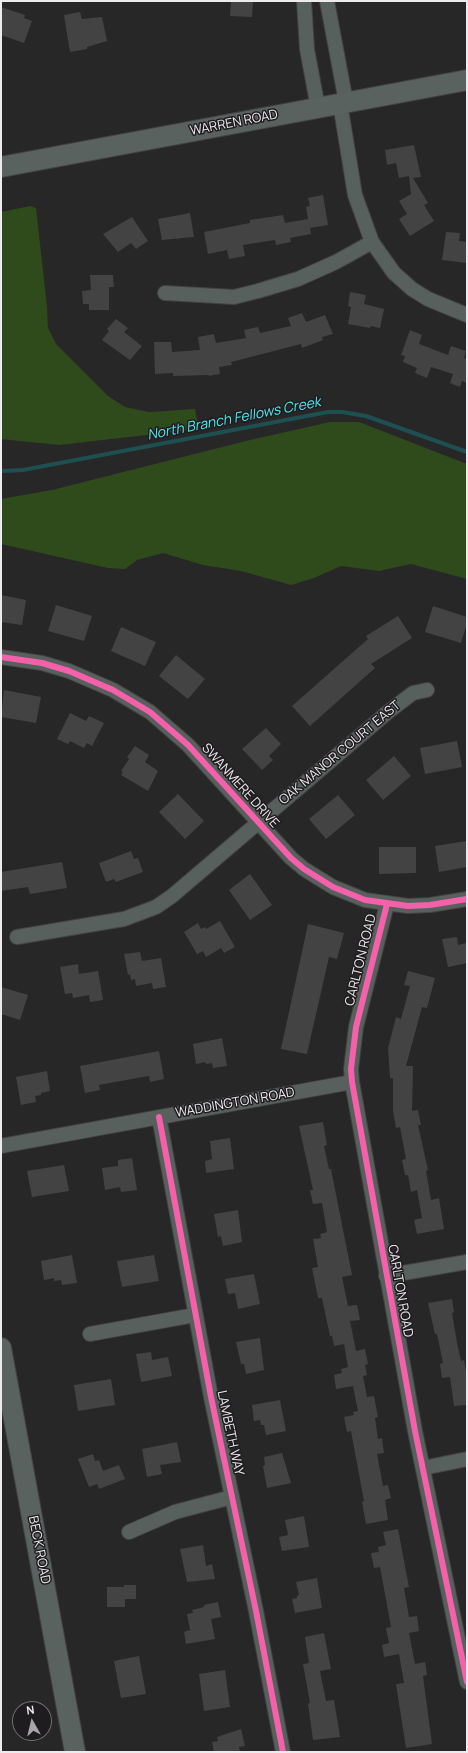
<!DOCTYPE html>
<style>
body{margin:0}
#map{position:relative;width:468px;height:1753px;overflow:hidden;background:#282728;font-family:Manrope,sans-serif}
canvas{display:block}
.frame{position:absolute;inset:0;border:2px solid #edebee;pointer-events:none}
.north{position:absolute;left:12px;top:1701px;width:40px;height:40px;box-sizing:border-box;background:#1f1c1f;border:1px solid #716f72;border-radius:50%;rotate:352deg;font-size:11px;font-weight:700;line-height:16px;text-align:center;color:#edebee}
.north::after{content:'';display:block;margin:auto;width:14px;height:18px;background:#a8a6a9;clip-path:polygon(50% 0,100% 100%,50% 72%,0 100%)}
</style>
<div id="map">
<canvas width="468" height="1753"></canvas>
<div class="frame"></div>
<div class="north">N</div>
</div>
<script>
const ctx = document.querySelector('canvas').getContext('2d');
ctx.lineJoin = 'round';
function fill(path, color) {
  ctx.fillStyle = color;
  ctx.fill(path, 'evenodd');
}
function poly(rows) {
  const path = new Path2D();
  for (const r of rows) {
    path.moveTo(r[0], r[1]);
    for (let i = 2; i < r.length; i += 2) path.lineTo(r[i], r[i + 1]);
  }
  return path;
}
function trace(path, color, width, dash) {
  ctx.strokeStyle = color;
  ctx.lineWidth = width;
  ctx.lineCap = dash ? 'butt' : 'round';
  ctx.setLineDash(dash || []);
  ctx.stroke(path);
}
function label(font, color, halo, rows, align = 'center') {
  ctx.font = font + ' Manrope,sans-serif';
  ctx.lineWidth = 3;
  ctx.setLineDash([]);
  ctx.textBaseline = 'middle';
  ctx.strokeStyle = halo;
  ctx.fillStyle = color;
  for (const [text, x, y, turn = 0] of rows) {
    ctx.save();
    ctx.translate(x, y);
    ctx.rotate((+turn || 0) * Math.PI / 180);
    ctx.textAlign = isNaN(turn) ? turn : align;
    if (halo) ctx.strokeText(text, 0, 0);
    ctx.fillText(text, 0, 0);
    ctx.restore();
  }
}
const green = poly([
 [30,206,36,208,47,307,48,328,56,344,108,396,125,407,149,412,195,409,198,425,190,430,59,445,1,439,1,212],
 [330,422,359,422,467,464,467,579,411,564,379,571,341,566,314,578,291,585,241,571,203,565,163,553,137,560,125,569,108,568,1,544,1,499,52,490,250,440]
]);
const stream = poly([
 [1,471,23,470,328,412,342,412,366,416,467,452]
]);
const building = poly([
 [231,1,253,1,252,17,230,16],
 [1,7,25,15,24,18,32,21,24,43,1,35],
 [80,12,82,19,102,17,107,41,87,47,87,49,70,52,64,15],
 [414,145,421,177,413,178,428,203,424,205,434,221,410,236,399,219,407,214,399,201,411,194,409,176,399,178,396,163,387,165,385,150],
 [323,195,328,225,310,228,311,234,290,238,291,242,276,245,275,240,243,245,245,256,229,259,227,250,208,254,204,232,250,223,250,220,283,215,285,223,308,219,306,207,310,206,308,198],
 [190,213,194,237,162,240,158,219],
 [132,217,148,241,136,249,131,243,118,252,103,234],
 [446,232,460,233,459,241,467,242,467,263,442,260],
 [90,275,113,275,114,287,109,287,109,310,89,310,89,304,83,304,82,291,91,290],
 [350,292,366,295,364,304,384,309,380,328,371,326,370,328,348,324,351,307,348,306],
 [302,313,306,322,325,315,333,334,322,337,323,340,302,348,301,344,231,362,232,365,219,367,220,374,209,376,209,375,173,376,173,373,155,374,154,342,171,342,172,352,200,350,198,337,214,334,216,343,246,338,244,330,258,327,260,333,291,326,288,318],
 [116,319,128,328,124,332,142,346,130,360,102,340,109,331,107,329],
 [410,330,422,335,419,344,448,355,451,346,466,351,464,358,467,359,467,383,462,381,460,387,450,383,453,374,431,367,427,378,415,373,417,368,403,362,405,356,401,355],
 [1,595,26,600,22,625,1,622],
 [56,605,92,616,84,641,48,631],
 [433,606,467,617,467,623,461,643,425,632],
 [398,616,412,638,371,664,375,668,310,726,292,706,368,639,366,636],
 [121,627,156,642,145,666,111,651],
 [176,655,205,679,188,699,159,676],
 [4,690,41,697,36,723,1,717],
 [70,713,86,721,89,716,104,723,92,746,87,743,84,748,70,741,68,744,57,739],
 [266,728,281,744,269,756,273,760,262,770,242,749],
 [457,741,462,767,425,774,420,748],
 [135,746,149,755,145,762,158,771,148,791,121,775,123,772,121,771,129,759,127,757],
 [394,756,411,776,383,800,366,780],
 [178,794,204,821,185,839,159,812],
 [338,795,355,815,326,839,309,819],
 [467,841,467,867,439,872,435,846],
 [379,847,416,847,416,873,379,874],
 [131,851,134,859,138,858,143,872,116,882,114,879,106,882,99,863],
 [62,862,67,888,30,894,28,887,1,891,1,872],
 [250,874,272,905,250,920,229,890],
 [220,921,235,947,224,953,221,948,206,957,203,951,197,954,184,932,198,923,201,929,205,927,206,929],
 [308,924,344,933,337,959,329,957,307,1054,281,1049],
 [457,937,458,945,467,943,467,963,448,967,442,939],
 [140,952,142,961,161,958,166,987,153,989,152,983,136,986,135,979,131,980,130,974,128,975,124,954],
 [78,964,79,974,98,971,103,1000,90,1002,89,995,73,998,72,993,65,994,60,967],
 [408,971,435,978,427,1008,422,1007,406,1066,413,1066,412,1111,418,1110,421,1125,418,1125,428,1170,426,1171,431,1200,439,1198,444,1229,417,1234,414,1220,422,1218,417,1190,411,1192,408,1175,405,1175,402,1160,406,1159,400,1127,396,1128,393,1111,393,1078,390,1078,388,1048,396,1017,401,1019,410,986,404,985],
 [1,987,28,995,20,1020,1,1014],
 [222,1038,227,1066,213,1068,212,1063,206,1064,205,1062,196,1064,193,1044],
 [159,1051,164,1079,150,1082,149,1076,115,1082,99,1085,100,1090,85,1093,80,1066],
 [47,1071,50,1091,41,1093,41,1095,35,1096,36,1102,21,1105,16,1077],
 [323,1122,327,1145,324,1146,329,1169,331,1169,352,1275,342,1277,348,1306,357,1305,360,1320,350,1321,356,1351,365,1349,368,1364,365,1365,367,1375,363,1376,367,1397,374,1396,378,1417,375,1418,378,1439,382,1438,384,1453,377,1454,383,1486,388,1485,391,1498,385,1500,388,1520,366,1524,362,1502,364,1501,351,1431,347,1432,344,1417,354,1415,353,1412,358,1411,353,1386,336,1389,334,1375,342,1373,341,1369,348,1367,344,1344,334,1346,332,1336,330,1336,322,1298,318,1298,312,1268,318,1267,313,1239,321,1238,320,1234,327,1232,322,1203,313,1204,310,1190,313,1190,299,1126],
 [230,1138,234,1169,206,1173,205,1161,212,1159,210,1141],
 [132,1158,137,1190,121,1192,120,1187,105,1190,102,1168,118,1166,118,1160],
 [64,1165,69,1191,32,1197,27,1171],
 [238,1210,242,1242,223,1246,221,1236,218,1237,214,1214],
 [72,1255,77,1283,62,1285,61,1280,54,1281,54,1278,44,1280,41,1261],
 [154,1255,159,1281,122,1287,117,1261],
 [254,1274,260,1304,238,1309,235,1293,228,1294,225,1279],
 [452,1299,454,1312,452,1313,457,1343,461,1361,464,1360,467,1376,467,1405,454,1406,450,1377,442,1378,440,1364,443,1363,437,1334,435,1334,428,1303],
 [260,1338,264,1370,246,1374,244,1364,241,1364,236,1342],
 [151,1352,152,1360,168,1357,172,1376,141,1382,136,1354],
 [111,1379,115,1405,78,1411,74,1385],
 [280,1400,286,1431,266,1435,264,1425,261,1425,260,1420,254,1421,252,1405],
 [177,1442,181,1462,160,1465,162,1474,147,1477,142,1449],
 [282,1453,291,1483,267,1488,263,1466,265,1465,264,1457],
 [93,1454,95,1461,99,1460,103,1471,119,1465,125,1479,99,1489,97,1484,89,1487,78,1459],
 [304,1516,309,1547,282,1551,279,1537,288,1535,285,1520],
 [398,1529,409,1587,404,1588,409,1617,417,1616,419,1631,409,1633,415,1664,425,1662,427,1675,423,1676,432,1744,406,1748,396,1684,404,1683,399,1654,384,1657,382,1645,389,1643,386,1628,391,1627,380,1567,374,1568,371,1553,379,1552,378,1547,386,1545,383,1532],
 [203,1545,206,1566,212,1564,215,1579,187,1582,180,1549],
 [317,1578,322,1608,295,1613,292,1599,297,1598,297,1596,299,1595,296,1582],
 [124,1585,136,1585,136,1599,125,1599,125,1607,107,1607,107,1587,124,1587],
 [218,1602,221,1617,211,1619,215,1639,186,1644,184,1632,190,1630,187,1614,193,1613,192,1610,204,1607,204,1605],
 [324,1633,331,1669,320,1671,326,1701,334,1700,340,1737,313,1740,308,1704,310,1703,303,1664,309,1663,305,1637],
 [139,1656,146,1694,121,1698,114,1661],
 [225,1670,230,1707,204,1711,199,1674],
 [241,1729,245,1746,239,1747,240,1752,214,1752,212,1742,218,1741,217,1737]
]);
const street = poly([
 [304,1,307,49,318,108],
 [327,1,346,102],
 [340,103,355,195,372,242,394,273,412,289,428,299,467,315],
 [165,293,234,297,258,291,298,279,336,262,372,242],
 [1,657,42,663,69,671,113,690,150,712,188,745,291,858,304,869,333,887,365,900,408,906,430,905,467,899],
 [387,904,356,1027,351,1069,352,1082,415,1431,467,1682],
 [17,937,124,919,156,907,172,896,388,712,413,693,427,690],
 [159,1117,211,1397,256,1611,283,1752],
 [1,1146,352,1082],
 [386,1276,467,1262],
 [90,1334,195,1315],
 [423,1468,467,1459],
 [129,1532,175,1512,232,1497]
]);
const secondary = poly([
 [1,167,467,80],
 [1,1348,75,1752]
]);
const cycleway = poly([
 [1,657,42,663,69,671,113,690,150,712,188,745,291,858,304,869,333,887,365,900,408,906,430,905,467,899],
 [387,904,356,1027,351,1069,352,1082,415,1431,467,1682],
 [159,1117,211,1397,256,1611,283,1752]
]);
const streetNames = [
 ["WARREN ROAD",234,123,-11],
 ["OAK MANOR COURT EAST",340,753,-40],
 ["SWANMERE DRIVE",240,786,48],
 ["CARLTON ROAD",361,960,-76],
 ["WADDINGTON ROAD",235,1103,-10],
 ["CARLTON ROAD",400,1291,80],
 ["LAMBETH WAY",230,1433,78],
 ["BECK ROAD",39,1550,79]
];
const waterNames = [
 ["North Branch Fellows Creek",234,419,-11]
];
fill(green, '#2f4a1b');
trace(stream, '#1e5052', 4);
fill(building, '#444343');
trace(street, '#444244', 16);
trace(secondary, '#444244', 22);
trace(street, '#57605c', 14);
trace(secondary, '#59625e', 20);
trace(cycleway, '#f560ab', 6);
label('13px', '#edebee', '#1f1c1f', streetNames);
label('italic 14px', '#51e8ec', '#1f1c1f', waterNames);
</script>
